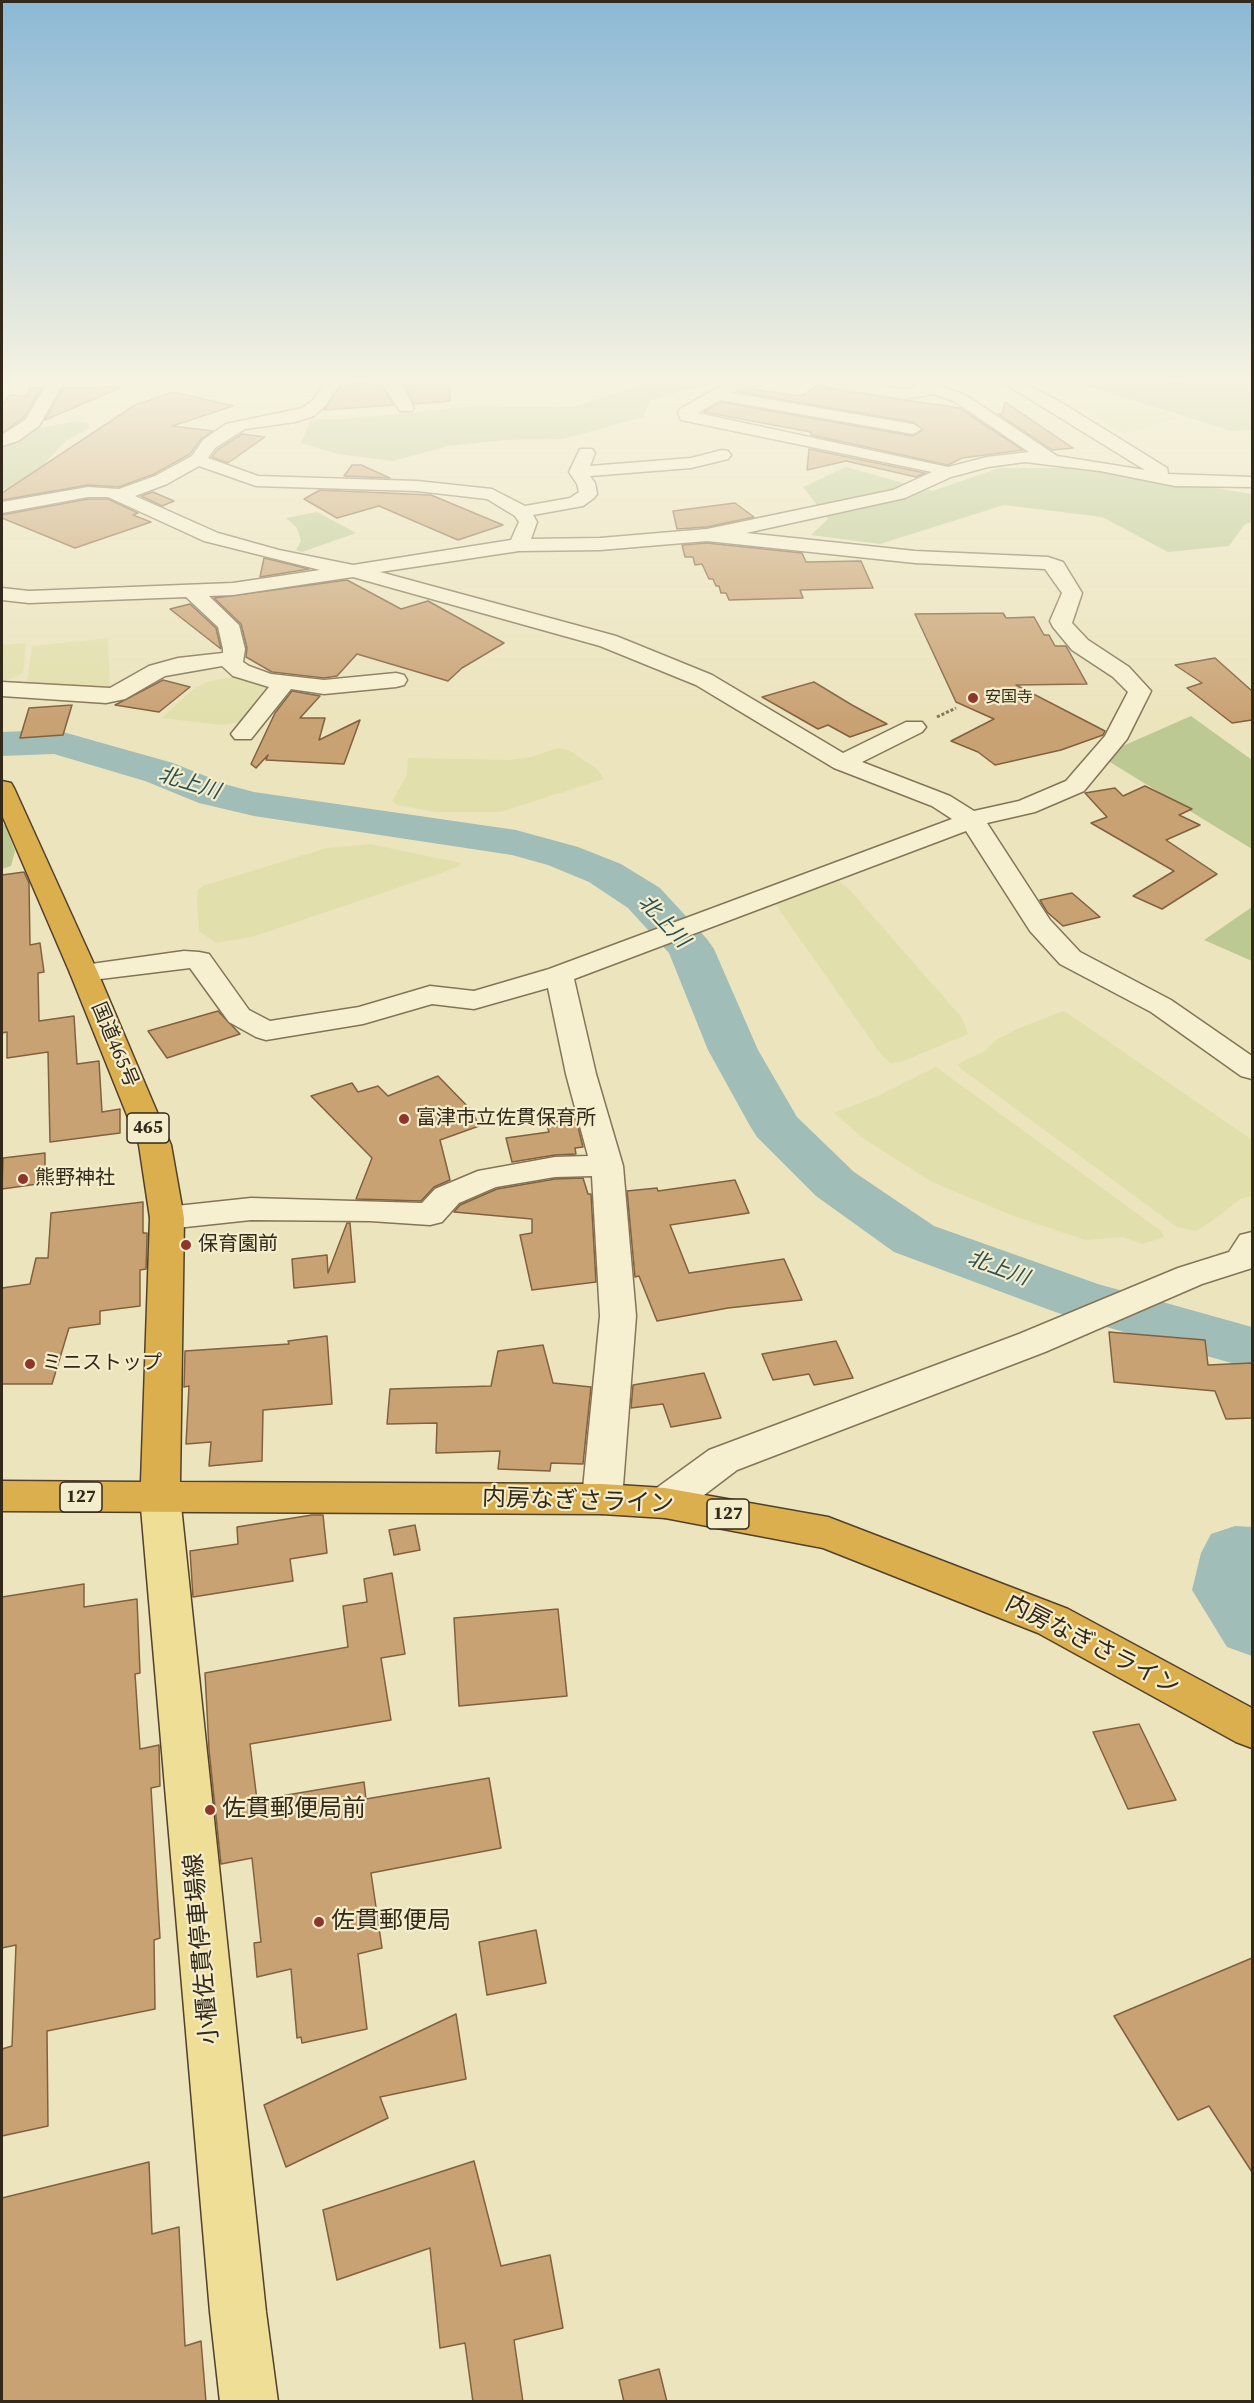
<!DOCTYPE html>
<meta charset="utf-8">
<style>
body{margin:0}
#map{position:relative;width:1254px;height:2403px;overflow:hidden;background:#ece4bd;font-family:"Source Serif 4",serif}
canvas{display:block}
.frame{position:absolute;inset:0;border:3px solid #33291b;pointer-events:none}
</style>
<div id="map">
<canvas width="1254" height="2403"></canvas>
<div class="frame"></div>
</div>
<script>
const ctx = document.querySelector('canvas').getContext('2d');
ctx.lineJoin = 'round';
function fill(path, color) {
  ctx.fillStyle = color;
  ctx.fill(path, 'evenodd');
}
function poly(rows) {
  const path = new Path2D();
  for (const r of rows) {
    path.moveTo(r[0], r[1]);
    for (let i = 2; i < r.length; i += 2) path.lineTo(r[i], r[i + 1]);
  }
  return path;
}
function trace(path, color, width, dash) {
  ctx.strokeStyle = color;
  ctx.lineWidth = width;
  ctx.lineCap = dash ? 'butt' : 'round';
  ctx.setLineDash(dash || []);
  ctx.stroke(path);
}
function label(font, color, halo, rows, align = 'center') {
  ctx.font = font + ' "Source Serif 4","Noto Sans JP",serif';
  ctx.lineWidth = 4.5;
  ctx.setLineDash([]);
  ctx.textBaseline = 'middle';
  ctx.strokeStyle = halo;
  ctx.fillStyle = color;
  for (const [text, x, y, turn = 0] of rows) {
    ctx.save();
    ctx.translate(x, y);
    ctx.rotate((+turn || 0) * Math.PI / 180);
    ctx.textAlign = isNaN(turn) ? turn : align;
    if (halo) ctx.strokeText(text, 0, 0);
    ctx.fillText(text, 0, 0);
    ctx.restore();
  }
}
const farmland = poly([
 [1111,404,1173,413,1180,418,1123,434,1085,411],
 [108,638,110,686,103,690,27,682,32,646],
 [26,643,23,673,2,682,2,645],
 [237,676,275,686,239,722,222,725,162,718,193,689,209,681],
 [558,748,568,750,597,769,604,779,500,812,436,812,397,805,392,801,407,775,408,758,509,760,531,757],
 [369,844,461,863,459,866,444,872,252,937,216,943,199,931,197,900,198,890,203,886,327,848],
 [839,881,849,889,962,1018,968,1034,901,1062,890,1063,881,1054,776,905,791,897],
 [1064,1011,1252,1140,1252,1196,1242,1198,1209,1223,1196,1231,1177,1227,960,1068,958,1064,985,1051,996,1040,1019,1028],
 [936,1067,1161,1231,1164,1237,1143,1244,1123,1237,1085,1240,1016,1217,932,1182,863,1138,834,1113,880,1095]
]);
const green = poly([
 [652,382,717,382,650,400,643,417,563,439,506,440,448,446,393,461,338,454,301,443,311,419,348,419,472,406,572,407],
 [1074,382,1252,384,1252,430,1231,431],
 [76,421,88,423,89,428,66,441,41,467,13,488,2,489,2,445,31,430],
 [846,467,932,491,999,468,1092,468,1252,494,1252,522,1245,524,1229,546,1168,552,1102,517,1004,505,880,544,811,535,828,519,803,487],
 [317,512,356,533,302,552,296,550,301,541,299,534,296,527,286,518],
 [1191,716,1252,760,1252,849,1100,756],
 [2,822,6,827,15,851,11,866,2,869],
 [1252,907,1252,961,1204,940]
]);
const river = poly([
 [56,730,173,763,228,785,254,792,516,830,578,847,621,864,660,888,707,939,714,949,758,1050,797,1117,854,1172,934,1226,1098,1284,1252,1327,1252,1369,1058,1313,894,1252,816,1196,757,1137,750,1126,708,1050,669,953,628,908,589,882,548,865,512,855,254,816,199,803,145,781,54,754,2,756,2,732,56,730],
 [1235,1526,1252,1527,1252,1656,1227,1647,1192,1590,1201,1553,1211,1534,1235,1526]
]);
const building = poly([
 [365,382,379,382,394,405,324,410,341,386,365,382],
 [403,382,450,382,450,401,414,404,403,382],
 [818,385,830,389,959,408,1023,450,962,458,948,465,811,435,811,432,704,412,720,402,913,436,923,430,913,422,738,392,753,389,801,396,818,385],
 [119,387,120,388,45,420,63,388,119,387],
 [30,388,42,388,24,417,2,433,2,405,10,395,26,396,30,388],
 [174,392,233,406,172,426,213,431,201,439,190,454,154,474,119,487,88,485,2,500,2,493,135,405,174,392],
 [1005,402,1073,448,1052,450,998,414,1002,414,1005,402],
 [242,434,265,437,228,463,212,457,217,450,242,434],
 [809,449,925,473,916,477,846,461,807,470,809,449],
 [352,465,361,465,390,478,344,476,352,465],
 [320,490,431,495,503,525,458,540,379,506,337,518,304,499,320,490],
 [153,492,174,501,162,506,141,496,153,492],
 [88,499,108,499,138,513,133,515,151,522,75,548,2,518,2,515,88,499],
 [735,503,754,517,707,527,677,529,673,511,735,503],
 [707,543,802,553,806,562,861,561,873,588,800,590,803,598,729,600,726,593,721,593,719,586,716,586,713,579,709,579,702,564,695,565,693,557,685,557,682,545,707,543],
 [264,558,309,569,260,577,264,558],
 [347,580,401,609,428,601,504,643,462,668,448,681,357,654,337,676,324,678,272,672,246,657,247,648,241,624,214,598,347,580],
 [190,604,216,628,221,649,170,609,190,604],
 [1003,613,1006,618,1034,617,1044,635,1049,635,1055,646,1066,646,1087,684,1016,685,1105,731,1103,735,1061,750,995,765,978,752,951,741,994,719,956,702,915,614,1003,613],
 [1215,658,1252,691,1252,720,1232,723,1187,688,1202,683,1175,665,1215,658],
 [163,680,190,687,159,712,115,705,163,680],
 [814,682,852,705,887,724,850,737,828,725,818,729,762,697,814,682],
 [292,691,320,696,300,718,325,718,319,740,360,720,344,764,266,760,268,755,256,768,251,764,275,713,292,691],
 [72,705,63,735,20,738,29,708,72,705],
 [1145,786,1192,809,1179,815,1200,825,1166,840,1217,874,1162,909,1133,896,1174,871,1091,823,1107,817,1085,793,1115,788,1123,796,1145,786],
 [24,872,29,883,30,945,40,943,44,972,38,973,39,1021,74,1016,77,1064,99,1061,102,1112,120,1109,120,1133,50,1142,48,1052,7,1058,7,1032,2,1033,2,875,24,872],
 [1072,893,1100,917,1063,926,1047,912,1040,900,1072,893],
 [218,1011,240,1034,167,1058,148,1031,218,1011],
 [438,1076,472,1111,479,1126,440,1140,450,1180,434,1187,421,1201,356,1199,372,1158,311,1096,352,1083,358,1092,378,1086,388,1096,438,1076],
 [576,1119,583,1147,575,1148,576,1154,555,1155,512,1162,506,1138,549,1132,546,1123,576,1119],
 [45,1153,45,1183,2,1189,3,1158,45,1153],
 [583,1178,588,1194,591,1194,596,1282,532,1290,520,1235,532,1233,532,1219,454,1212,460,1205,497,1189,555,1179,583,1178],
 [735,1180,749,1213,670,1225,689,1273,784,1259,802,1300,728,1308,657,1321,639,1276,635,1277,627,1191,657,1188,658,1191,735,1180],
 [143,1202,143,1233,147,1233,147,1239,146,1269,140,1270,140,1306,100,1311,100,1324,69,1328,52,1384,2,1384,2,1288,30,1284,36,1258,48,1258,51,1213,143,1202],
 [347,1223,350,1223,355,1282,294,1288,292,1259,327,1255,328,1273,347,1223],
 [1109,1332,1205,1340,1208,1365,1252,1363,1252,1418,1226,1419,1215,1391,1114,1382,1109,1332],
 [327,1336,332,1404,263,1410,262,1461,209,1466,211,1442,186,1444,189,1386,184,1387,185,1351,289,1344,288,1341,327,1336],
 [836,1341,853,1378,814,1385,809,1374,773,1380,762,1354,836,1341],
 [543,1345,553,1383,591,1387,583,1464,551,1463,550,1471,498,1469,500,1451,436,1453,437,1423,387,1424,390,1389,491,1386,498,1351,543,1345],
 [704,1373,721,1418,671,1427,663,1404,631,1408,633,1385,704,1373],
 [312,1515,323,1515,327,1553,290,1559,293,1581,193,1597,190,1551,238,1544,237,1527,312,1515],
 [415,1525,420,1550,394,1555,389,1530,415,1525],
 [392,1573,405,1654,381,1658,391,1720,250,1744,257,1800,364,1782,366,1799,489,1778,501,1848,371,1873,382,1948,358,1954,367,2029,302,2043,301,2037,297,2038,291,1969,257,1977,254,1943,261,1942,252,1858,221,1864,209,1750,205,1673,348,1647,343,1606,367,1602,364,1579,392,1573],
 [84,1584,84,1607,137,1599,140,1673,135,1674,140,1749,159,1745,160,1786,151,1788,160,1938,154,1940,155,2009,47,2031,48,2126,2,2136,2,2049,12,2046,16,1945,2,1948,2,1597,84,1584],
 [558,1609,567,1696,459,1706,454,1618,558,1609],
 [1139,1724,1176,1800,1128,1809,1093,1732,1139,1724],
 [536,1930,546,1983,487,1995,479,1942,536,1930],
 [1252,1958,1252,2172,1209,2106,1178,2120,1114,2016,1252,1958],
 [456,2014,466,2079,380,2097,388,2118,286,2167,264,2105,456,2014],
 [474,2161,501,2266,550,2255,563,2328,514,2340,523,2402,473,2402,465,2343,440,2348,430,2248,337,2280,323,2210,474,2161],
 [149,2162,152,2234,179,2227,185,2346,201,2341,206,2402,2,2402,2,2198,149,2162],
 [659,2369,667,2402,624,2402,619,2380,659,2369]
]);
const path = poly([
 [937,717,956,708]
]);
const minor = poly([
 [48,382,64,382,39,426,18,441,2,446,2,435,26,419,48,382],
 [325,382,341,382,325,406,314,416,295,422,245,429,215,448,208,458,258,476,417,481,492,489,525,506,570,498,579,492,577,484,569,472,580,449,592,449,595,453,590,466,691,458,722,450,728,451,731,455,728,459,691,468,590,476,595,483,597,494,594,498,583,506,533,515,537,522,531,539,600,538,707,529,893,490,932,472,681,420,678,413,680,409,728,382,765,382,763,385,740,388,732,393,913,424,921,429,913,434,720,400,698,413,948,467,987,457,1029,452,955,402,934,394,904,399,830,387,822,382,860,382,904,389,917,387,910,382,932,382,967,396,1057,456,1145,470,1002,382,1022,382,1062,403,1167,468,1168,474,1252,477,1252,487,1175,486,1100,471,1025,462,988,467,951,477,905,498,746,533,915,551,1048,557,1063,562,1082,593,1072,623,1088,640,1129,667,1151,691,1127,739,1084,791,1035,812,987,823,1050,920,1080,952,1171,1000,1252,1056,1252,1079,1241,1076,1151,1012,1060,964,1030,931,966,831,574,979,596,1074,623,1166,636,1316,622,1499,616,1510,602,1514,588,1510,582,1499,600,1316,592,1176,555,1177,496,1187,459,1203,442,1222,430,1225,370,1221,251,1220,167,1229,155,1226,150,1218,155,1210,167,1207,251,1198,422,1203,435,1189,478,1171,555,1157,588,1156,566,1074,548,988,474,1009,432,1004,363,1024,266,1040,256,1037,229,1022,190,968,84,981,74,979,70,973,74,967,84,965,184,951,199,952,209,954,249,1010,270,1021,359,1007,430,986,474,991,549,969,952,819,932,806,834,768,696,685,600,646,353,577,233,595,209,596,239,625,245,649,243,662,249,666,271,674,324,680,396,673,404,675,407,680,404,685,396,687,324,694,291,689,251,739,235,739,231,734,269,687,233,676,222,666,165,676,125,699,106,703,2,696,2,682,110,688,149,666,178,658,223,653,223,649,218,627,186,597,29,603,2,600,2,588,29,591,233,583,320,570,204,541,108,497,88,497,2,513,2,502,88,487,119,489,155,476,192,456,203,440,226,424,302,408,313,400,325,382],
 [199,466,256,486,417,491,487,499,515,516,519,522,511,540,353,565,279,550,218,533,135,496,167,484,199,466],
 [707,541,915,563,1045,569,1062,593,1050,621,1053,627,1072,650,1113,677,1128,692,1105,736,1066,781,1019,801,974,811,950,796,862,762,922,732,926,727,922,722,906,722,843,753,712,675,616,636,380,572,519,551,600,550,707,541],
 [381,382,400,382,414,408,412,411,400,411,381,382],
 [1252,1232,1252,1268,1202,1284,1045,1352,737,1470,679,1514,665,1518,651,1514,645,1503,651,1492,709,1450,1019,1334,1178,1268,1229,1252,1240,1235,1252,1232]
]);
const major = poly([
 [160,1481,174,1485,180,1496,266,2312,278,2402,220,2402,210,2312,140,1496,146,1485,160,1481]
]);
const highway = poly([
 [2,781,11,783,14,788,98,973,171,1145,184,1218,180,1482,602,1484,665,1488,828,1517,1068,1609,1252,1708,1252,1748,1236,1742,1038,1633,823,1548,665,1518,602,1514,2,1511,2,1481,141,1482,150,1218,139,1145,70,973,2,815,2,781]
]);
const markers = [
 [973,698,6,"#903529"],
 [404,1119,6,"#903529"],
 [23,1179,6,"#903529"],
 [186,1245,6,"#903529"],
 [30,1364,6,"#903529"],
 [210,1810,6,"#903529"],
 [319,1922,6,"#903529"]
];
const farPoinames = [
 ["安国寺",985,698]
];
const shields = [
 [148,1128,42],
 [81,1497,42],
 [728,1514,42]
];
const shieldNames = [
 ["465",148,1128],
 ["127",81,1497],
 ["127",728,1514]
];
const streetNames = [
 ["国道465号",114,1045,67]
];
const poiNames = [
 ["富津市立佐貫保育所",416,1119],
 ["熊野神社",35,1179],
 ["保育園前",198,1245],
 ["ミニストップ",42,1364]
];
const waterNames = [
 ["北上川",189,784,17],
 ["北上川",663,922,47],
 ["北上川",998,1269,20]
];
const nearStreetnames = [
 ["内房なぎさライン",578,1502,2],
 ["内房なぎさライン",1092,1646,27],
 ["小櫃佐貫停車場線",203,1949,-95]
];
const nearPoinames = [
 ["佐貫郵便局前",222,1810],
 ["佐貫郵便局",331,1922]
];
fill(farmland, '#e1dfab');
fill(green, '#bcc992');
fill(river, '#a1bdb8');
fill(building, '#c9a274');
trace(building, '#81613e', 1.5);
trace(minor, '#837457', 3);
trace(major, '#51412c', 3);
trace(highway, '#51412c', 3);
trace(path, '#837457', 3, [3, 2]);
fill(minor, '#f7f0d0');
fill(major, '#efde95');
fill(highway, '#dbae4e');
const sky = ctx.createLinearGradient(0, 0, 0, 718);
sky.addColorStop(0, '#8bb8d5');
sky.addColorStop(0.53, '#f6f3e1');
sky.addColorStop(1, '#f6f3e100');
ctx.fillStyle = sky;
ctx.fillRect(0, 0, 1254, 718);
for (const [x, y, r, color] of markers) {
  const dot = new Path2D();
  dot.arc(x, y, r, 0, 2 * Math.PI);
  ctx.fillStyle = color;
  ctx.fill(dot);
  trace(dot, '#f4edcc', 2);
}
label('16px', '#33291b', '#f4edcc', farPoinames, 'left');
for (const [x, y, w] of shields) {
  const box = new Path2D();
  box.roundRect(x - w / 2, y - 15, w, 30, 4.5);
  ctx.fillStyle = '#f4edcc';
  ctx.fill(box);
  trace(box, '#33291b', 1.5);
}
label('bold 18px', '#33291b', null, shieldNames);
label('20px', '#33291b', '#f4edcc', streetNames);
label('20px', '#33291b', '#f4edcc', poiNames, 'left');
label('italic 21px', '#2b5052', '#f4edcc', waterNames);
label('24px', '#33291b', '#f4edcc', nearStreetnames);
label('24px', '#33291b', '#f4edcc', nearPoinames, 'left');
</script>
